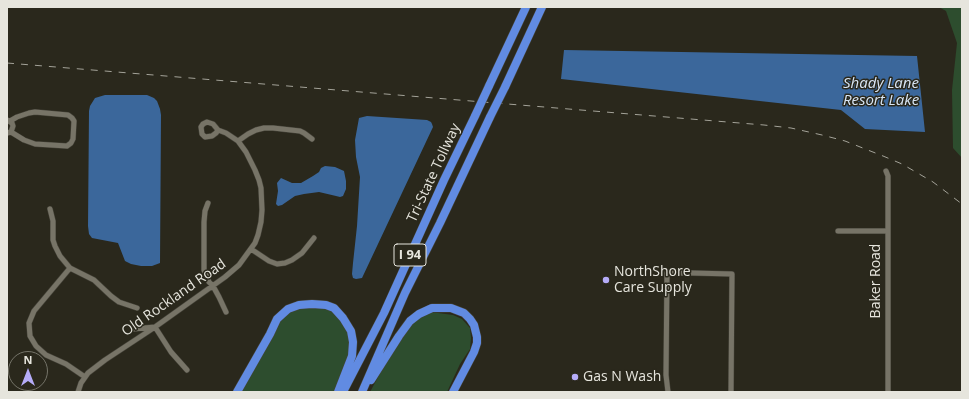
<!DOCTYPE html>
<style>
body{margin:0}
#map{position:relative;width:969px;height:399px;overflow:hidden;background:#2a281c;font-family:"Open Sans",sans-serif}
canvas{display:block}
.frame{position:absolute;inset:0;border:8px solid #e6e5dd;pointer-events:none}
.north{position:absolute;left:8px;top:351px;width:40px;height:40px;box-sizing:border-box;background:#2a281c;border:1px solid #757469;border-radius:50%;rotate:0deg;font-size:11px;font-weight:700;line-height:16px;text-align:center;color:#e6e5dd}
.north::after{content:'';display:block;margin:auto;width:14px;height:18px;background:#b5acf8;clip-path:polygon(50% 0,100% 100%,50% 72%,0 100%)}
</style>
<div id="map">
<canvas width="969" height="399"></canvas>
<div class="frame"></div>
<div class="north">N</div>
</div>
<script>
const ctx = document.querySelector('canvas').getContext('2d');
ctx.lineJoin = 'round';
function fill(path, color) {
  ctx.fillStyle = color;
  ctx.fill(path, 'evenodd');
}
function poly(rows) {
  const path = new Path2D();
  for (const r of rows) {
    path.moveTo(r[0], r[1]);
    for (let i = 2; i < r.length; i += 2) path.lineTo(r[i], r[i + 1]);
  }
  return path;
}
function trace(path, color, width, dash) {
  ctx.strokeStyle = color;
  ctx.lineWidth = width;
  ctx.lineCap = dash ? 'butt' : 'round';
  ctx.setLineDash(dash || []);
  ctx.stroke(path);
}
function label(font, color, halo, rows, align = 'center') {
  ctx.font = font + ' "Open Sans",sans-serif';
  ctx.lineWidth = 3;
  ctx.setLineDash([]);
  ctx.textBaseline = 'middle';
  ctx.strokeStyle = halo;
  ctx.fillStyle = color;
  for (const [text, x, y, turn = 0] of rows) {
    ctx.save();
    ctx.translate(x, y);
    ctx.rotate((+turn || 0) * Math.PI / 180);
    ctx.textAlign = isNaN(turn) ? turn : align;
    if (halo) ctx.strokeText(text, 0, 0);
    ctx.fillText(text, 0, 0);
    ctx.restore();
  }
}
const green = poly([
 [939,7,962,7,962,158,953,148,952,90,957,43,946,11],
 [304,305,334,309,347,326,351,346,342,376,334,392,237,392,279,319,288,310],
 [431,312,453,315,462,319,470,328,471,338,470,349,460,364,447,392,370,392,384,366,402,336,414,320]
]);
const water = poly([
 [564,50,917,56,925,132,865,129,841,110,561,79],
 [105,95,147,95,154,98,157,101,160,109,161,115,160,263,152,266,141,266,131,264,125,261,118,243,92,238,89,234,88,226,89,111,90,106,95,98],
 [367,116,427,120,431,122,432,124,433,127,362,278,356,279,353,278,352,274,353,263,357,226,360,177,356,157,355,140,359,118],
 [325,166,335,167,344,171,346,181,346,189,343,196,340,197,336,196,319,192,304,194,295,196,282,205,278,206,276,204,278,191,277,183,281,178,292,183,301,183,313,176,319,172,321,168]
]);
const minor = poly([
 [7,120,12,123,13,126,11,132,7,133],
 [10,121,17,117,29,113,35,112,68,115,72,118,74,121,73,139,71,143,67,146,35,144,24,140,11,132],
 [238,141,248,134,256,130,264,128,273,128,300,131,304,133,312,139],
 [886,171,888,176,888,392],
 [208,203,205,211,204,222,204,270,209,282,213,286,219,297,226,312],
 [50,209,53,221,53,240,55,246,60,256,70,268,94,280,111,296,119,302,137,308],
 [838,231,888,231],
 [251,249,269,261,277,264,285,263,292,260,302,253,314,238],
 [70,268,34,311,29,323,30,336,36,346,46,355,66,364,85,377],
 [133,329,155,327,171,352,187,370],
 [78,392,81,383,88,373,105,360,155,327,225,277,239,265,255,243,258,235,261,222,262,210,261,188,259,180,255,170,246,152,238,141,226,133,218,130,213,124,207,122,203,124,201,127,202,134,205,137,212,136,216,133,218,130],
 [668,392,666,375,667,273,692,273,732,274,731,392]
]);
const highway = poly([
 [489,86,526,7],
 [505,87,542,7],
 [371,380,399,336,410,321,419,314,432,308,451,308,464,313,470,319,474,325,477,337,477,343,474,352,453,392],
 [237,392,270,334,277,319,288,309,299,305,312,304,326,305,334,308,343,318,351,331,353,342,352,356,338,392],
 [343,392,384,313,444,180,475,116],
 [362,392,405,293,440,223,490,117]
]);
const rail = poly([
 [7,63,764,125,791,128,822,135,845,141,883,156,902,164,933,182,962,204]
]);
const highwayBridge = poly([
 [475,116,489,86],
 [490,117,505,87]
]);
const markers = [
 [606,280,4,"#b5acf8"],
 [575,377,4,"#b5acf8"]
];
const shields = [
 [410,255,32]
];
const shieldNames = [
 ["I 94",410,255]
];
const streetNames = [
 ["Tri-State Tollway",434,173,-65],
 ["Baker Road",876,281,-90],
 ["Old Rockland Road",174,298,-35]
];
const poiNames = [
 ["NorthShore",614,272],
 ["Care Supply",614,288],
 ["Gas N Wash",583,377]
];
const waterNames = [
 ["Shady Lane",881,84],
 ["Resort Lake",881,101]
];
fill(green, '#2d4d2e');
fill(water, '#3b679b');
trace(minor, '#46443a', 6);
trace(highway, '#46443a', 9);
trace(minor, '#777467', 5);
trace(highway, '#618be2', 8);
trace(rail, '#a4a399', 1, [7, 7]);
trace(highwayBridge, '#46443a', 9, []);
trace(highwayBridge, '#618be2', 8);
for (const [x, y, r, color] of markers) {
  const dot = new Path2D();
  dot.arc(x, y, r, 0, 2 * Math.PI);
  ctx.fillStyle = color;
  ctx.fill(dot);
  trace(dot, '#2a281c', 1.5);
}
for (const [x, y, w] of shields) {
  const box = new Path2D();
  box.roundRect(x - w / 2, y - 11, w, 22, 3);
  ctx.fillStyle = '#2a281c';
  ctx.fill(box);
  trace(box, '#e6e5dd', 1);
}
label('bold 13px', '#e6e5dd', null, shieldNames);
label('14px', '#e6e5dd', '#2a281c', streetNames);
label('14px', '#e6e5dd', '#2a281c', poiNames, 'left');
label('italic 15px', '#d9e6f5', '#2a281c', waterNames);
</script>
